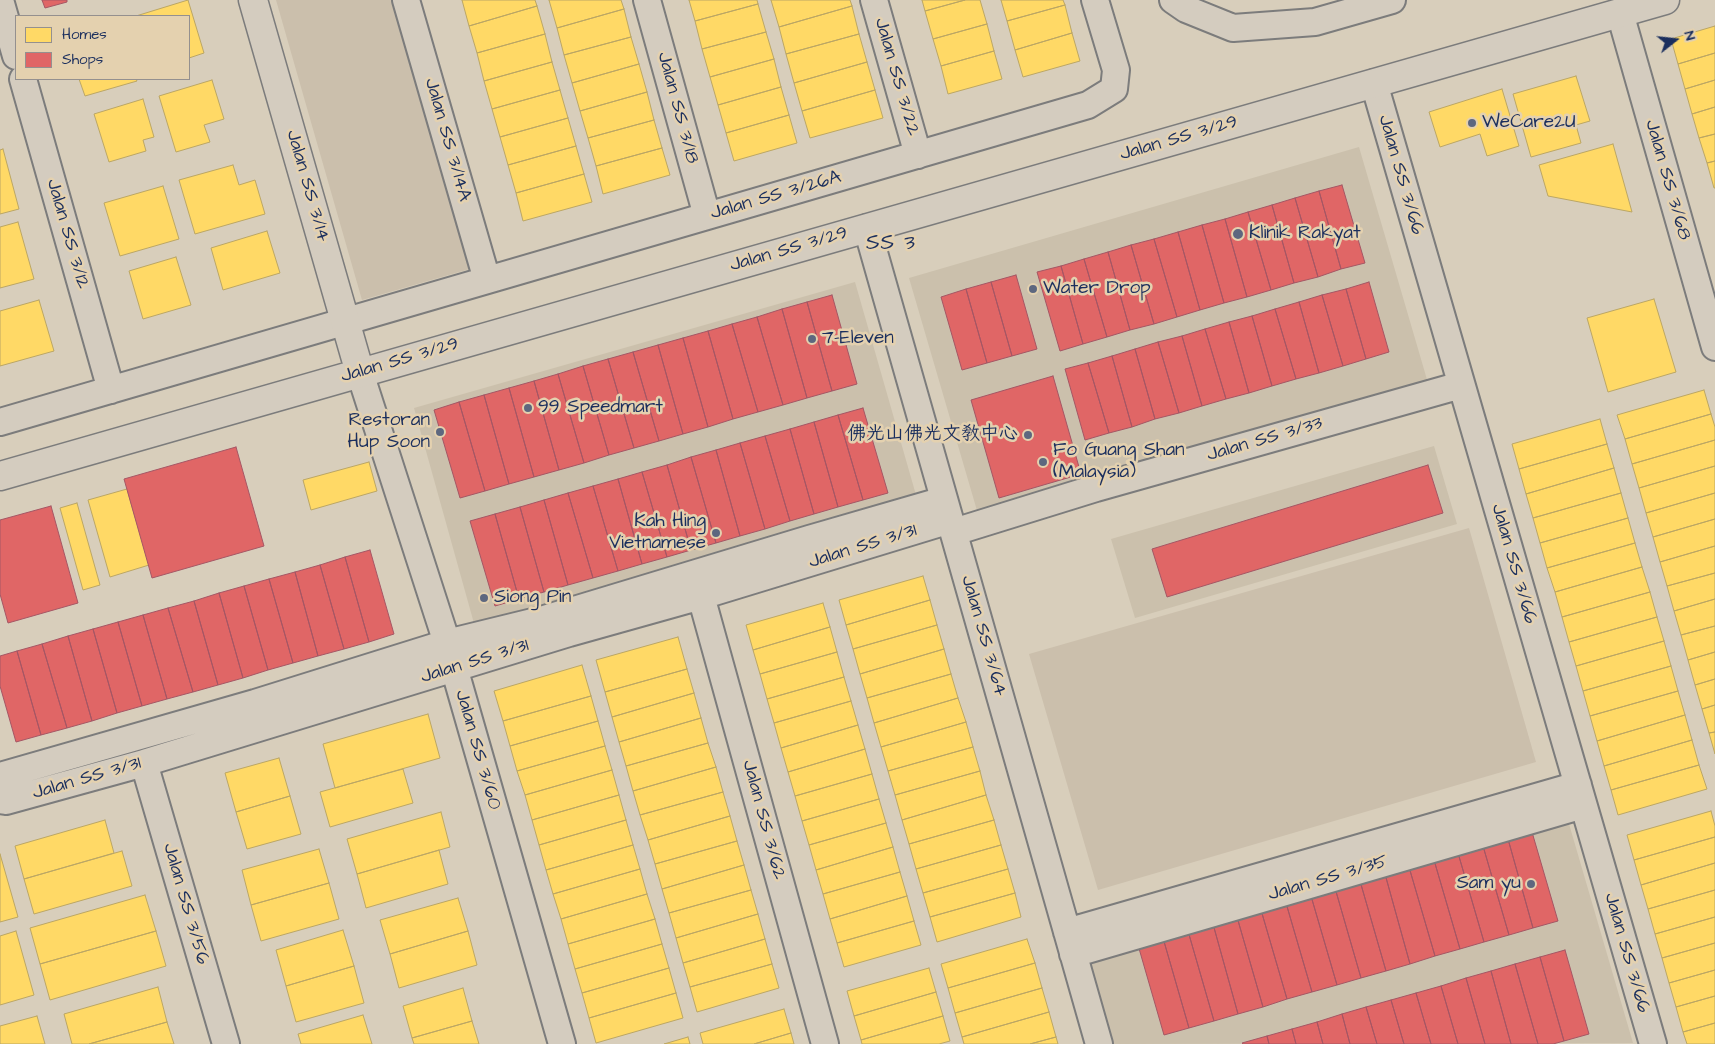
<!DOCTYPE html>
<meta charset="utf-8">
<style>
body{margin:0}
#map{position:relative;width:1715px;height:1044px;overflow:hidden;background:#d8cebb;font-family:"Architects Daughter",sans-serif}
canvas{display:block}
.legend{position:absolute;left:15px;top:15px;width:175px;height:65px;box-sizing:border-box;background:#e4d1af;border:1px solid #94908f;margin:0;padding:6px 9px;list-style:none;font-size:15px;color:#1b2f5e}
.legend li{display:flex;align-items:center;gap:10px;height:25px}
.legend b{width:25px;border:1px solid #94908f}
.north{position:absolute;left:1650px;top:15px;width:50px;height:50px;-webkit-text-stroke:4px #e4d1af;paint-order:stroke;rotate:74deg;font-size:14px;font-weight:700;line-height:20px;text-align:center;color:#1b2f5e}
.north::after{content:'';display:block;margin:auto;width:18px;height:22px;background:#1b2f5e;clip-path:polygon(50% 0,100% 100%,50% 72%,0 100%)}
</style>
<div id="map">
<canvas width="1715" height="1044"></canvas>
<ul class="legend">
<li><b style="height:14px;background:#ffd966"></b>Homes</li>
<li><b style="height:14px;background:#e06666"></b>Shops</li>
</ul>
<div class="north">N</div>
</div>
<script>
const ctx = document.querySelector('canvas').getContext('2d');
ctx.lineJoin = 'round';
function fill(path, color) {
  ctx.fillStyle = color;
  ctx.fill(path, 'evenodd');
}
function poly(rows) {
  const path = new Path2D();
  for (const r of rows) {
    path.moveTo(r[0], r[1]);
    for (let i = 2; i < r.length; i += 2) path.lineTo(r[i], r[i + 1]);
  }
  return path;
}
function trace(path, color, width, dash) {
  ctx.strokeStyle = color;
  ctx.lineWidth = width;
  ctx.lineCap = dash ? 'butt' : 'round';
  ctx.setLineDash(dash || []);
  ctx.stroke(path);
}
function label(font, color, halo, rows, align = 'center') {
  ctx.font = font + ' "Architects Daughter","LXGW WenKai TC",sans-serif';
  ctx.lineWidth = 5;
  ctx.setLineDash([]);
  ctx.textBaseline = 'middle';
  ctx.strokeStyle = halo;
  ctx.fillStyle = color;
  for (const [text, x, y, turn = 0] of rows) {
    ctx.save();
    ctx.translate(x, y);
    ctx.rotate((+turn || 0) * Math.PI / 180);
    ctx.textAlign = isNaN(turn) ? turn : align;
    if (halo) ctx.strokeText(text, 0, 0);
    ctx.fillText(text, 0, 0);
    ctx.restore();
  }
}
const built = poly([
 [1359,147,1428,383,978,514,909,278],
 [855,282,918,502,475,627,414,408],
 [1434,446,1457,524,1135,618,1111,539],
 [1567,817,1633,1043,1113,1044,1087,957]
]);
const green = poly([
 [276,0,396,0,473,268,362,300],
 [1469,528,1536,762,1098,890,1029,654]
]);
const homes = poly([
 [188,0,204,53,189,58,189,16,136,16,188,0],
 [462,0,535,0,537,6,469,26,462,0],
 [549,0,621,0,624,9,557,28,549,0],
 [689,0,757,0,758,4,695,21,689,0],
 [771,0,850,0,852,6,779,27,771,0],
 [922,0,965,0,925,11,922,0],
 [965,0,980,0,987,24,933,39,925,11,965,0],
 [1001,0,1063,0,1065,5,1007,21,1001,0],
 [758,4,766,32,702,49,695,21,758,4],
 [1065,5,1072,33,1015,50,1007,21,1065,5],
 [537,6,545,34,477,53,469,26,537,6],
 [852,6,859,34,786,54,779,27,852,6],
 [624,9,631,37,564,55,557,28,624,9],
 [987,24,994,51,941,66,933,39,987,24],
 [1715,26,1715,53,1678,64,1671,39,1715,26],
 [766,32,774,59,710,77,702,49,766,32],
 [1072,33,1080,61,1023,77,1015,50,1072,33],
 [545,34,552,62,484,81,477,53,545,34],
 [859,34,867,62,794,83,786,54,859,34],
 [631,37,639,64,572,83,564,55,631,37],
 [994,51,1002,79,948,94,941,66,994,51],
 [1715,53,1715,80,1685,89,1678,64,1715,53],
 [774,59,781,87,718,105,710,77,774,59],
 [552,62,560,90,492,109,484,81,552,62],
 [867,62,875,90,802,111,794,83,867,62],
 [639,64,647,92,580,111,572,83,639,64],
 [1576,76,1590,121,1576,125,1581,143,1531,157,1513,94,1576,76],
 [79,79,136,79,137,81,85,96,79,79],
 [212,80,224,119,204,125,210,142,176,152,159,96,212,80],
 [1715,80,1715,107,1692,114,1685,89,1715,80],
 [781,87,789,115,726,133,718,105,781,87],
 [1502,89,1519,146,1487,156,1480,134,1440,147,1429,112,1502,89],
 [560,90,568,118,500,137,492,109,560,90],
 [875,90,883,118,810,138,802,111,875,90],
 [647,92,654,120,588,138,580,111,647,92],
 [143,99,154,137,143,140,146,151,109,162,94,114,143,99],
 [1715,107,1715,134,1699,138,1692,114,1715,107],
 [789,115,797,143,734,161,726,133,789,115],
 [568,118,576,146,508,165,500,137,568,118],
 [654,120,662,148,596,166,588,138,654,120],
 [1715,134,1715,161,1707,163,1699,138,1715,134],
 [1613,144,1632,212,1548,196,1539,165,1613,144],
 [576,146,584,174,516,193,508,165,576,146],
 [662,148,670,175,603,194,596,166,662,148],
 [3,149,19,209,0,214,0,150,3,149],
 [1715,161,1715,188,1714,188,1707,163,1715,161],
 [233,165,239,185,255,180,265,214,195,234,179,180,233,165],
 [584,174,592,202,523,221,516,193,584,174],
 [163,186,179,239,120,256,104,203,163,186],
 [18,222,34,279,0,288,0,227,18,222],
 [267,231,280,273,223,290,211,248,267,231],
 [176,257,191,305,143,319,129,271,176,257],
 [1654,299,1676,372,1608,392,1587,318,1654,299],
 [39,300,54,351,0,366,0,311,39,300],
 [1704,390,1711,414,1625,439,1617,415,1704,390],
 [1711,414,1715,427,1715,440,1632,464,1625,439,1711,414],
 [1600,419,1607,444,1519,469,1512,444,1600,419],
 [1715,440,1715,466,1639,488,1632,464,1715,440],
 [1607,444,1614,468,1526,494,1519,469,1607,444],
 [369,462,377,491,311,510,303,480,369,462],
 [1715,466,1715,493,1646,513,1639,488,1715,466],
 [1614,468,1621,493,1533,518,1526,494,1614,468],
 [127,489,149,565,110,577,88,500,127,489],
 [1621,493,1628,518,1540,543,1533,518,1621,493],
 [1715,493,1715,519,1653,537,1646,513,1715,493],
 [77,503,100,585,83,590,60,508,77,503],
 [1628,518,1635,543,1547,568,1540,543,1628,518],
 [1715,519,1715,546,1660,562,1653,537,1715,519],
 [1635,543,1642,567,1555,592,1547,568,1635,543],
 [1715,546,1715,573,1667,586,1660,562,1715,546],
 [1642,567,1650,592,1562,617,1555,592,1642,567],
 [1715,573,1715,599,1674,611,1667,586,1715,573],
 [923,576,930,600,846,625,839,600,923,576],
 [1650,592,1657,617,1569,642,1562,617,1650,592],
 [1715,599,1715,626,1681,635,1674,611,1715,599],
 [930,600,937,625,853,649,846,625,930,600],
 [823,603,830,627,753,650,746,625,823,603],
 [1657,617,1664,641,1576,666,1569,642,1657,617],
 [937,625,944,649,860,674,853,649,937,625],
 [1715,626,1715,652,1688,660,1681,635,1715,626],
 [830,627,837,652,760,674,753,650,830,627],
 [678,637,687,669,605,692,596,660,678,637],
 [1664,641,1671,666,1583,691,1576,666,1664,641],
 [944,649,951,674,867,698,860,674,944,649],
 [837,652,844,677,767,699,760,674,837,652],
 [1715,652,1715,679,1695,685,1688,660,1715,652],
 [582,665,591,696,503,721,494,691,582,665],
 [1671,666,1678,691,1590,716,1583,691,1671,666],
 [687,669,694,693,612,717,605,692,687,669],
 [951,674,958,698,874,723,867,698,951,674],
 [844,677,851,701,774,723,767,699,844,677],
 [1715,679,1715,705,1702,709,1695,685,1715,679],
 [1678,691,1685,715,1597,741,1590,716,1678,691],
 [694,693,701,718,619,742,612,717,694,693],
 [591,696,598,721,510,746,503,721,591,696],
 [958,698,966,722,881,747,874,723,958,698],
 [851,701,858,725,781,748,774,723,851,701],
 [1715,705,1715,732,1709,733,1702,709,1715,705],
 [428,714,440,758,335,788,323,744,428,714],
 [1685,715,1692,740,1604,766,1597,741,1685,715],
 [701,718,708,743,626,766,619,742,701,718],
 [598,721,605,746,517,771,510,746,598,721],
 [966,722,973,747,888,771,881,747,966,722],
 [858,725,865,749,788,772,781,748,858,725],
 [1715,732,1715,754,1709,733,1715,732],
 [1692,740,1699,765,1611,790,1604,766,1692,740],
 [708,743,716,767,633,791,626,766,708,743],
 [605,746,612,770,525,795,517,771,605,746],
 [973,747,980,771,895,795,888,771,973,747],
 [865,749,872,774,795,796,788,772,865,749],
 [279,758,290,796,236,812,225,773,279,758],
 [1699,765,1707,789,1618,815,1611,790,1699,765],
 [716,767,723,792,640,815,633,791,716,767],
 [403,769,413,803,330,827,320,792,403,769],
 [612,770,619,795,532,820,525,795,612,770],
 [980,771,986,795,902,820,895,795,980,771],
 [872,774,879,799,802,821,795,796,872,774],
 [723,792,730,816,648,840,640,815,723,792],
 [619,795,626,820,539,845,532,820,619,795],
 [986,795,994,820,909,844,902,820,986,795],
 [290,796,301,834,247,849,236,812,290,796],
 [879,799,886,823,809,845,802,821,879,799],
 [1711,811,1715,826,1715,837,1634,860,1627,835,1711,811],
 [441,812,450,847,357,874,347,839,441,812],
 [730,816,737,841,655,864,648,840,730,816],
 [105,820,114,853,24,879,15,846,105,820],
 [626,820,633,845,546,870,539,845,626,820],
 [994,820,1001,845,916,869,909,844,994,820],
 [886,823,893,847,816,870,809,845,886,823],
 [1715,837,1715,863,1641,885,1634,860,1715,837],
 [737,841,744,865,662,889,655,864,737,841],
 [633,845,640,869,553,894,546,870,633,845],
 [1001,845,1008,869,923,893,916,869,1001,845],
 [893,847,900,872,823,894,816,870,893,847],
 [319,849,329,883,251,905,242,870,319,849],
 [439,850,448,884,366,908,357,874,439,850],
 [122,851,132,886,34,914,24,879,122,851],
 [0,854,18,917,0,922,0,854],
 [1715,863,1715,890,1648,909,1641,885,1715,863],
 [744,865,751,890,669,913,662,889,744,865],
 [640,869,647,894,561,919,553,894,640,869],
 [1008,869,1015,893,930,917,923,893,1008,869],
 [900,872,907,896,830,919,823,894,900,872],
 [329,883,339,919,261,941,251,905,329,883],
 [751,890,758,914,676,938,669,913,751,890],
 [1715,890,1715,917,1655,934,1648,909,1715,890],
 [1015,893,1021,917,937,942,930,917,1015,893],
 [647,894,655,919,568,944,561,919,647,894],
 [145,895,156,931,40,964,30,928,145,895],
 [907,896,914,921,837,943,830,919,907,896],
 [458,898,468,931,390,954,380,920,458,898],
 [758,914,765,939,683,963,676,938,758,914],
 [1715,917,1715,943,1662,958,1655,934,1715,917],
 [655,919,662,944,575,969,568,944,655,919],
 [914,921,921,945,844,967,837,943,914,921],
 [343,930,354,966,286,986,276,950,343,930],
 [16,931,34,995,0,1005,0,936,16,931],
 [156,931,166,966,50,1000,40,964,156,931],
 [468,931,477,965,399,988,390,954,468,931],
 [765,939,772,964,690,987,683,963,765,939],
 [1027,939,1035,963,948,988,941,964,1027,939],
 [1715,943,1715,970,1669,983,1662,958,1715,943],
 [662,944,669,968,582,993,575,969,662,944],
 [1035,963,1042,988,955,1013,948,988,1035,963],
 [772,964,779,988,697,1012,690,987,772,964],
 [354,966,364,1003,296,1022,286,986,354,966],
 [669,968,676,993,589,1018,582,993,669,968],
 [929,968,936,992,854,1016,847,991,929,968],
 [1715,970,1715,996,1676,1007,1669,983,1715,970],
 [158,987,167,1022,89,1044,72,1044,64,1014,158,987],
 [463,988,472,1021,412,1038,403,1006,463,988],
 [1042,988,1049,1012,962,1037,955,1013,1042,988],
 [936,992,943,1016,861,1040,854,1016,936,992],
 [676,993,683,1018,596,1043,589,1018,676,993],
 [1715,996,1715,1023,1683,1032,1676,1007,1715,996],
 [784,1009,791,1033,754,1044,703,1044,700,1033,784,1009],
 [1049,1012,1056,1037,1030,1044,964,1044,962,1037,1049,1012],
 [363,1015,372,1044,301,1044,298,1034,363,1015],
 [37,1016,45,1044,0,1044,0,1026,37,1016],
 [943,1016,950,1041,939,1044,862,1044,861,1040,943,1016],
 [472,1021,479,1044,414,1044,412,1038,472,1021],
 [167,1022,174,1044,89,1044,167,1022],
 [1715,1023,1715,1044,1687,1044,1683,1032,1715,1023],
 [791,1033,794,1044,754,1044,791,1033],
 [688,1037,690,1044,664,1044,688,1037],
 [1056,1037,1058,1044,1030,1044,1056,1037]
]);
const shops = poly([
 [42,0,67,0,67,2,45,8,42,0],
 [1342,185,1365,263,1341,269,1319,191,1342,185],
 [1319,191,1341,269,1318,277,1295,198,1319,191],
 [1295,198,1318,277,1294,283,1272,205,1295,198],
 [1272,205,1294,283,1271,290,1248,212,1272,205],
 [1248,212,1271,290,1247,297,1225,219,1248,212],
 [1225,219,1247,297,1224,303,1202,225,1225,219],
 [1202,225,1224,303,1200,310,1178,232,1202,225],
 [1178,232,1200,310,1177,317,1154,239,1178,232],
 [1154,239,1177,317,1154,324,1131,245,1154,239],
 [1131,245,1154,324,1130,330,1108,252,1131,245],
 [1108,252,1130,330,1107,337,1084,259,1108,252],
 [1084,259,1107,337,1083,344,1061,266,1084,259],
 [1061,266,1083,344,1060,351,1037,272,1061,266],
 [1016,275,1037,349,1012,356,991,282,1016,275],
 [991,282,1012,356,987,363,966,289,991,282],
 [1369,282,1389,352,1366,359,1346,289,1369,282],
 [966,289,987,363,962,370,941,297,966,289],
 [1346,289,1366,359,1343,366,1322,295,1346,289],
 [832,295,857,384,832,391,807,302,832,295],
 [1322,295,1343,366,1319,373,1299,302,1322,295],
 [807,302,832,391,807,398,782,309,807,302],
 [1299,302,1319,373,1296,379,1275,309,1299,302],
 [782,309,807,398,783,405,757,317,782,309],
 [1275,309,1296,379,1272,386,1252,316,1275,309],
 [1252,316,1272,386,1249,393,1229,322,1252,316],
 [757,317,783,405,758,412,732,324,757,317],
 [1229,322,1249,393,1226,399,1205,329,1229,322],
 [732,324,758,412,733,419,708,331,732,324],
 [1205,329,1226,399,1202,406,1182,336,1205,329],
 [708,331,733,419,708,427,683,338,708,331],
 [1182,336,1202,406,1179,413,1158,342,1182,336],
 [683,338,708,427,683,434,658,345,683,338],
 [1158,342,1179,413,1155,419,1135,349,1158,342],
 [658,345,683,434,659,441,633,352,658,345],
 [1135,349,1155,419,1132,427,1112,356,1135,349],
 [633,352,659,441,634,448,608,359,633,352],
 [1112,356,1132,427,1109,433,1088,363,1112,356],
 [608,359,634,448,609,455,583,366,608,359],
 [1088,363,1109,433,1085,440,1065,369,1088,363],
 [583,366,609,455,584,463,558,374,583,366],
 [558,374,584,463,559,470,534,381,558,374],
 [1053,376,1081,474,999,498,971,400,1053,376],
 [534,381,559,470,534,477,509,388,534,381],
 [509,388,534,477,509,484,484,395,509,388],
 [484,395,509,484,485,491,459,402,484,395],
 [459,402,485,491,460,498,434,410,459,402],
 [863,408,888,493,863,500,838,415,863,408],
 [838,415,863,500,838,507,814,422,838,415],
 [814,422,838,507,814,514,790,429,814,422],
 [790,429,814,514,790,521,765,436,790,429],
 [765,436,790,521,765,529,740,443,765,436],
 [740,443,765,529,740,536,716,450,740,443],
 [236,447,264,546,152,578,124,479,236,447],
 [716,450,740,536,716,543,691,457,716,450],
 [691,457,716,543,691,550,667,465,691,457],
 [667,465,691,550,667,557,642,472,667,465],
 [1428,465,1443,513,1167,597,1152,549,1428,465],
 [642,472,667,557,642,564,618,479,642,472],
 [618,479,642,564,618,571,593,486,618,479],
 [593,486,618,571,593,578,568,493,593,486],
 [568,493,593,578,568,585,544,500,568,493],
 [544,500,568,585,544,592,520,507,544,500],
 [51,506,78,603,8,623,0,594,0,520,51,506],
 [520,507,544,592,519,599,495,514,520,507],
 [495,514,519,599,495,606,470,521,495,514],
 [370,550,394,634,369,642,345,557,370,550],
 [345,557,369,642,344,649,320,565,345,557],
 [320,565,344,649,318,656,295,572,320,565],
 [295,572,318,656,293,663,269,579,295,572],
 [269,579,293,663,268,670,244,586,269,579],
 [244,586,268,670,243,678,219,593,244,586],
 [219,593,243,678,218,685,194,601,219,593],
 [194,601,218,685,193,692,168,608,194,601],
 [168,608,193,692,167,699,143,615,168,608],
 [143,615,167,699,142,706,118,622,143,615],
 [118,622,142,706,117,713,93,629,118,622],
 [93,629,117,713,92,721,68,636,93,629],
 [68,636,92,721,67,728,42,644,68,636],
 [42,644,67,728,41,735,17,651,42,644],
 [17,651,41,735,16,742,0,686,0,656,17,651],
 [1532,832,1558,921,1533,928,1508,839,1532,832],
 [1508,839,1533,928,1509,935,1483,846,1508,839],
 [1483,846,1509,935,1484,942,1458,853,1483,846],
 [1458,853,1484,942,1460,949,1434,860,1458,853],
 [1434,860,1460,949,1435,956,1409,867,1434,860],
 [1409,867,1435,956,1410,964,1385,874,1409,867],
 [1385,874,1410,964,1386,971,1360,881,1385,874],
 [1360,881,1386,971,1361,978,1335,888,1360,881],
 [1335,888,1361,978,1337,985,1311,896,1335,888],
 [1311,896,1337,985,1312,992,1286,903,1311,896],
 [1286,903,1312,992,1287,999,1261,910,1286,903],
 [1261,910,1287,999,1263,1007,1237,917,1261,910],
 [1237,917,1263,1007,1238,1014,1213,924,1237,917],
 [1213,924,1238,1014,1214,1021,1188,931,1213,924],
 [1188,931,1214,1021,1189,1028,1163,938,1188,931],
 [1163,938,1189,1028,1164,1035,1138,945,1163,938],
 [1565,950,1589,1034,1564,1041,1540,957,1565,950],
 [1540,957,1564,1041,1553,1044,1538,1044,1515,964,1540,957],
 [1515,964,1538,1044,1511,1044,1491,971,1515,964],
 [1491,971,1511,1044,1485,1044,1466,978,1491,971],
 [1466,978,1485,1044,1458,1044,1441,986,1466,978],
 [1441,986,1458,1044,1431,1044,1416,993,1441,986],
 [1416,993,1431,1044,1404,1044,1391,1000,1416,993],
 [1391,1000,1404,1044,1377,1044,1366,1007,1391,1000],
 [1366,1007,1377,1044,1350,1044,1342,1014,1366,1007],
 [1342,1014,1350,1044,1323,1044,1317,1022,1342,1014],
 [1317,1022,1323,1044,1296,1044,1292,1029,1317,1022],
 [1292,1029,1296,1044,1269,1044,1267,1036,1292,1029],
 [1267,1036,1269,1044,1243,1044,1242,1043,1267,1036]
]);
const street = poly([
 [0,0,16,56],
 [406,0,487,280],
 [647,0,707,216],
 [874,0,918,155],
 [1173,0,1186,9,1233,28,1315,22,1392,0],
 [1620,13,1715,347],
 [23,79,111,390],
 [1374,83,1653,1044],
 [867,228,1099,1044],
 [360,373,447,643,562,1044],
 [0,422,1088,105,1114,89,1116,70,1095,0],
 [954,532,1096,488,1461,385],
 [701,596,825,1044],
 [144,763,226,1044],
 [0,776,255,703,447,643,541,620,809,539,944,500],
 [0,800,6,801,144,763,569,633,701,596,950,520],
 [1067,932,1578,785],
 [1073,954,1583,805]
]);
const secondary = poly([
 [253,0,360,373],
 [0,476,1665,0]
]);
const markers = [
 [1472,123,5,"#5d677f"],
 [1238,234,6,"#5d677f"],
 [1033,289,5,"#5d677f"],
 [812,339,5,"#5d677f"],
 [528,408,5,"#5d677f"],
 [440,432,5,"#5d677f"],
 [1028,435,5,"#5d677f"],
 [1043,462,5,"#5d677f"],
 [716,533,5,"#5d677f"],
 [484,598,5,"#5d677f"],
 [1531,884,5,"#5d677f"]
];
const streetNames = [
 ["Jalan SS 3/22",896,77,74],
 ["Jalan SS 3/18",677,108,75],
 ["Jalan SS 3/29",1179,139,-16],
 ["Jalan SS 3/14A",447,140,74],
 ["Jalan SS 3/66",1400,175,74],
 ["Jalan SS 3/68",1667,180,74],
 ["Jalan SS 3/14",307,186,74],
 ["Jalan SS 3/26A",776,196,-16],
 ["Jalan SS 3/12",67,234,74],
 ["Jalan SS 3/29",789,250,-16],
 ["Jalan SS 3/29",400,361,-16],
 ["Jalan SS 3/33",1265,440,-16],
 ["Jalan SS 3/31",863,547,-17],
 ["Jalan SS 3/66",1513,564,74],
 ["Jalan SS 3/64",983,636,74],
 ["Jalan SS 3/31",475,662,-17],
 ["Jalan SS 3/60",477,750,74],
 ["Jalan SS 3/31",87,779,-16],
 ["Jalan SS 3/62",763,820,75],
 ["Jalan SS 3/35",1328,879,-16],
 ["Jalan SS 3/56",185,904,74],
 ["Jalan SS 3/66",1626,953,74]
];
const poiNames = [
 ["WeCare2U",1482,123],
 ["Klinik Rakyat",1249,234],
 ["Water Drop",1043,289],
 ["7-Eleven",822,339],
 ["99 Speedmart",538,408],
 ["Restoran",430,421,"right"],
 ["Hup Soon",430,443,"right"],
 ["佛光山佛光文教中心",1018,435,"right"],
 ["Fo Guang Shan",1053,451],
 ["(Malaysia)",1053,473],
 ["Kah Hing",706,522,"right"],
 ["Vietnamese",706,544,"right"],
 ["Siong Pin",494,598],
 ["Sam yu",1521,884,"right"]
];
const quarterNames = [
 ["SS 3",891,245]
];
fill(built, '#cbc0ac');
fill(green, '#cbbfac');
fill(homes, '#ffd966');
trace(homes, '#bba664', 1);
fill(shops, '#e06666');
trace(shops, '#a55664', 1);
trace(street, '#7c7c7c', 30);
trace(secondary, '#7c7c7c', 31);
trace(street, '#d4ccbf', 26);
trace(secondary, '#d4ccbf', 28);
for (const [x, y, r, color] of markers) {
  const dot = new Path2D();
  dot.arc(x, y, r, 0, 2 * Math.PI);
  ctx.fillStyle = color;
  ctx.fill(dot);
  trace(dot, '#e4d1af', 2);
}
label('19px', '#1b2f5e', '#e4d1af', streetNames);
label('19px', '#1b2f5e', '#e4d1af', poiNames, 'left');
ctx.letterSpacing = '1px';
label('21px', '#1b2f5e', '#e4d1af', quarterNames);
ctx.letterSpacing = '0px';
</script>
